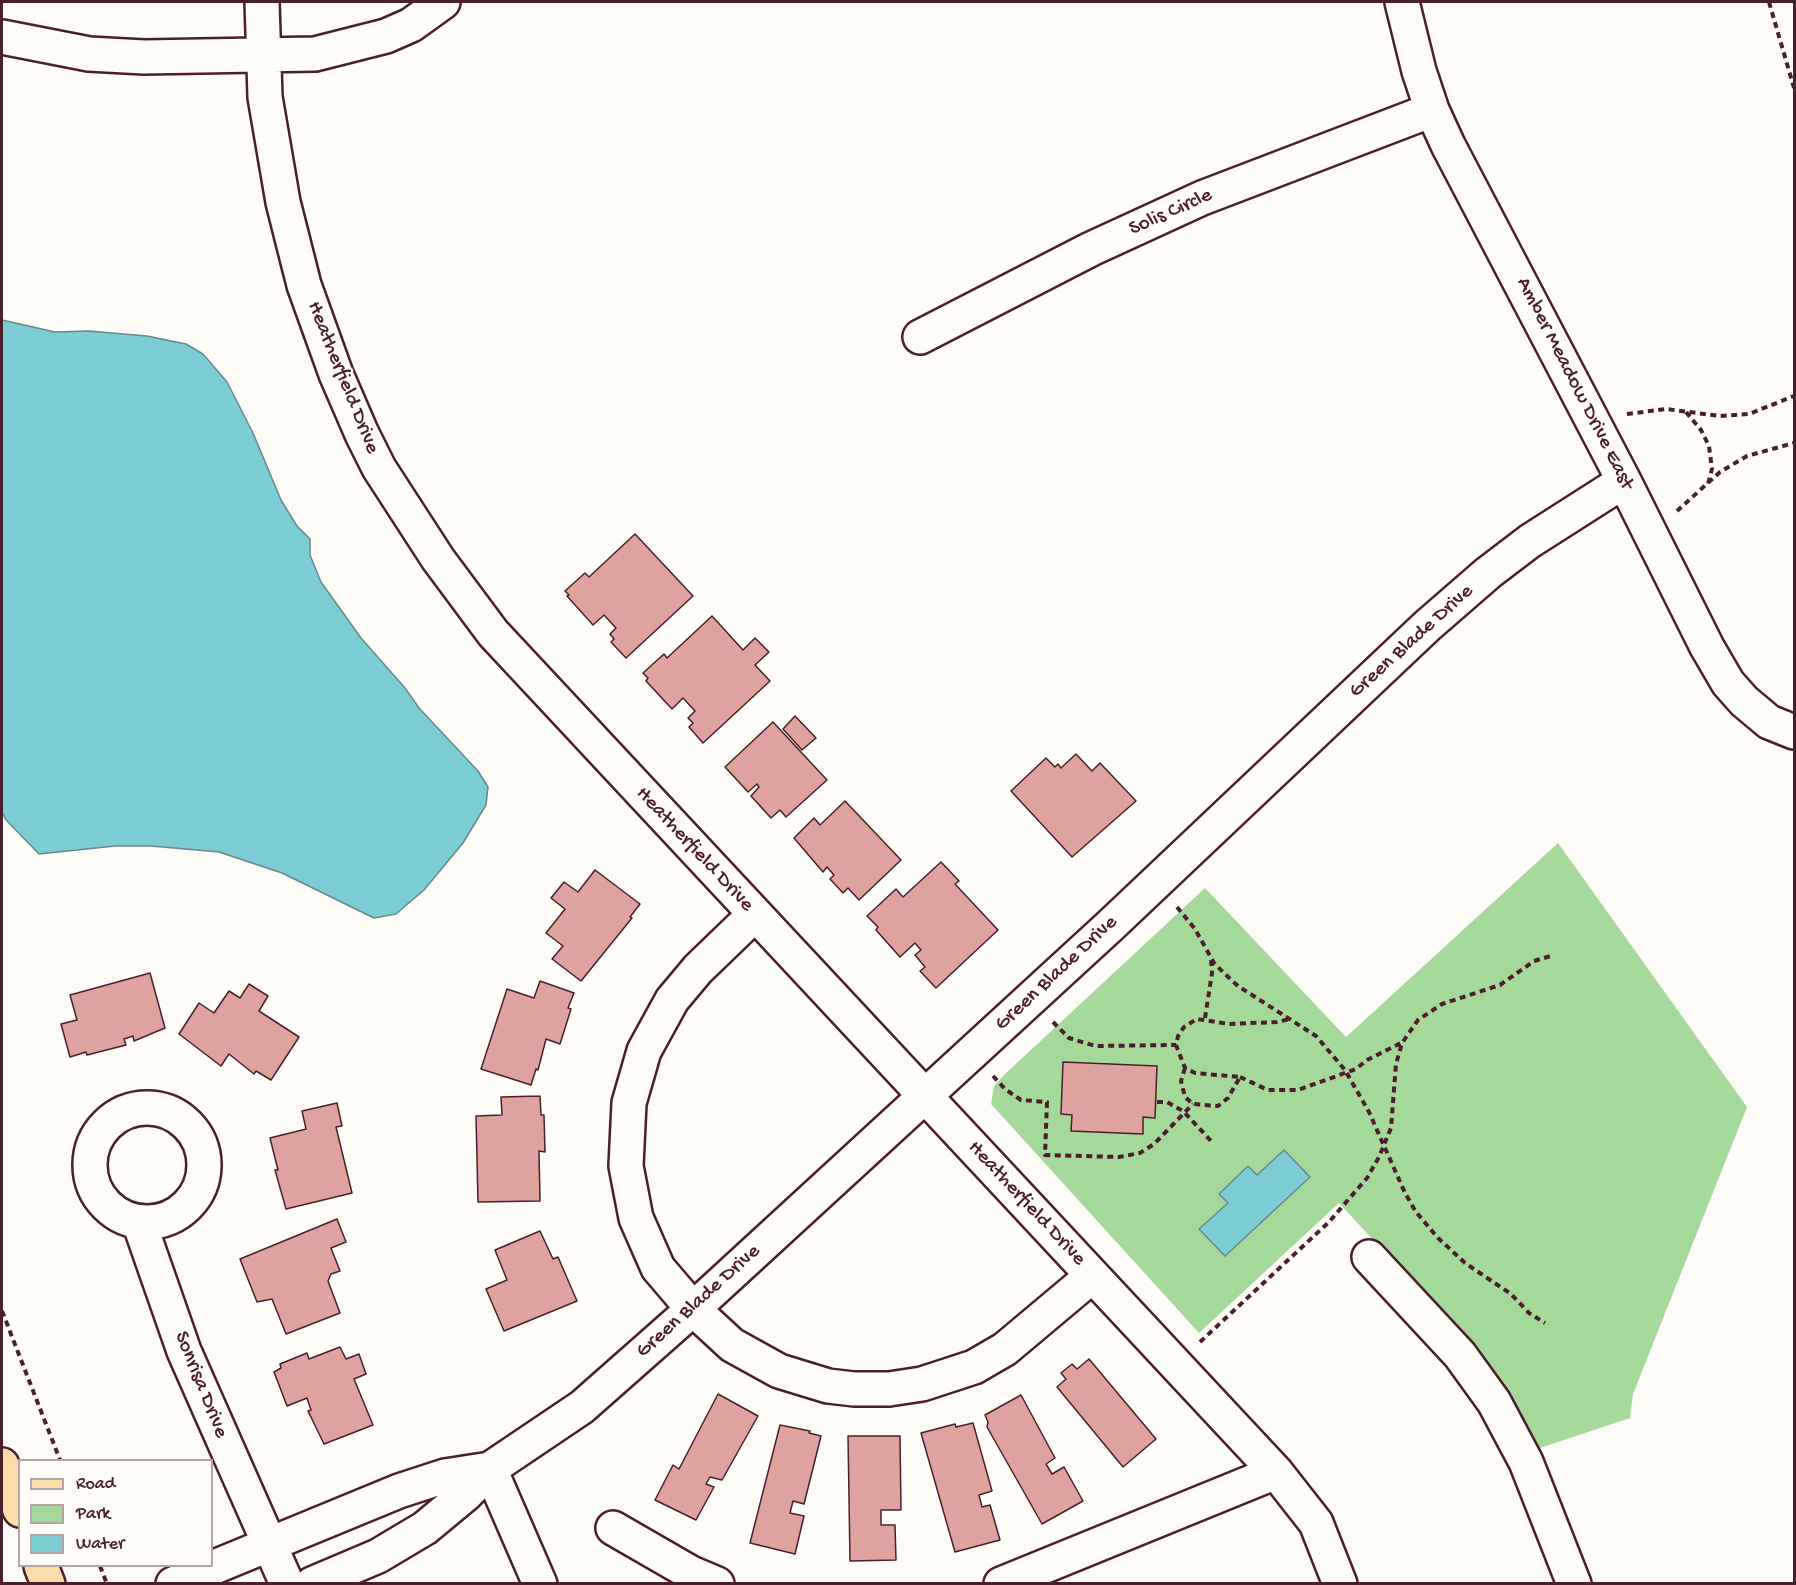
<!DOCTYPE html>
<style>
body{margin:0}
#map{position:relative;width:1796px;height:1585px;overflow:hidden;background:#fdfcf7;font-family:"Gochi Hand",sans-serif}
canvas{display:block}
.frame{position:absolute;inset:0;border:3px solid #4a1f2b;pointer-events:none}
.legend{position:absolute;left:18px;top:1459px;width:195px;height:108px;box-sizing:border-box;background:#fdfcf7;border:2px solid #b5a4a5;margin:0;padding:8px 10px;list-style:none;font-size:18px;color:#4a1f2b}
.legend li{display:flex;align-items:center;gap:12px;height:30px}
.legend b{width:30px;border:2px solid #b5a4a5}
</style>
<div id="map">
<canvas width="1796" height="1585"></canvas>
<div class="frame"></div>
<ul class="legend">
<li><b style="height:8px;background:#fbddab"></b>Road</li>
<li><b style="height:16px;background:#a5d99c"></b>Park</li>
<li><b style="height:16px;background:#7ccdd4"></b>Water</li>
</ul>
</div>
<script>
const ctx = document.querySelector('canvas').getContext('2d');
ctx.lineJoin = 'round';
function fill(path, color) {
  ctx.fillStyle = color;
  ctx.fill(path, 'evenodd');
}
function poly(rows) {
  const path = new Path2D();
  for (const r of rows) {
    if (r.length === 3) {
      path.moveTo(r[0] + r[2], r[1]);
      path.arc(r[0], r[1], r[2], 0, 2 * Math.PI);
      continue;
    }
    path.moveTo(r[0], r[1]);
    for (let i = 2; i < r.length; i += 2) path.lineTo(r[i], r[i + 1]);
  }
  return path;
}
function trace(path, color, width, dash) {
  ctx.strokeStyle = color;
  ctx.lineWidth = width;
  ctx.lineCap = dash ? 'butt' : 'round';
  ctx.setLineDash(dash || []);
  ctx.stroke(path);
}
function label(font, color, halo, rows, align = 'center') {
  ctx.font = font + ' "Gochi Hand",sans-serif';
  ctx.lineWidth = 4.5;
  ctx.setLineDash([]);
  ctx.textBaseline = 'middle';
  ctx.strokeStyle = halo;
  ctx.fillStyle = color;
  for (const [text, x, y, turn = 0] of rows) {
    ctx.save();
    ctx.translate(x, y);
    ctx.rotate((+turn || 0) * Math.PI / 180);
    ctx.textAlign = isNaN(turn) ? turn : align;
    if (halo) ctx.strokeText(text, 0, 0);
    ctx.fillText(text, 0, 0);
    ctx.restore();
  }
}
const green = poly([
 [1558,843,1747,1107,1633,1394,1630,1418,1537,1449,1506,1392,1484,1360,1339,1203,1199,1333,991,1104,994,1086,1005,1074,1205,888,1346,1037]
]);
const water = poly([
 [2,320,55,332,89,331,147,336,186,344,203,354,227,382,253,433,281,500,297,526,310,539,310,555,321,582,361,638,405,688,419,708,478,771,488,787,486,805,463,843,424,890,396,914,374,918,282,873,219,852,151,846,115,846,39,854,6,820,2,812,2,320],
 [1284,1150,1310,1177,1225,1256,1199,1229,1228,1203,1219,1194,1248,1166,1257,1175,1284,1150]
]);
const building = poly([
 [635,534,693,596,626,658,611,642,614,639,610,634,616,628,604,615,593,625,567,596,569,595,565,591,585,573,589,577,635,534],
 [712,616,743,650,755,638,769,652,755,665,770,681,703,743,689,727,693,723,688,718,695,711,683,698,672,709,646,681,648,678,643,673,664,654,667,658,712,616],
 [795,716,816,738,802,750,783,729,795,716],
 [773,722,827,780,786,817,780,810,771,818,751,796,759,787,757,784,748,792,725,767,773,722],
 [1076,754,1092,771,1100,763,1136,801,1072,857,1011,791,1046,758,1055,767,1058,764,1061,768,1076,754],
 [845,801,901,860,859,900,848,888,843,893,830,879,834,875,827,867,823,872,794,838,814,818,820,825,845,801],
 [941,862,959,881,955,884,998,930,936,988,920,971,925,967,915,955,921,950,915,943,900,957,876,930,878,927,867,916,896,889,903,897,941,862],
 [595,870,640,904,630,917,632,918,581,981,552,959,563,946,546,933,565,909,551,898,564,882,578,892,595,870],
 [150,973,165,1028,134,1041,133,1036,124,1039,126,1045,87,1055,86,1052,70,1057,61,1024,77,1020,70,995,150,973],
 [540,981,574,993,568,1008,571,1009,560,1044,546,1039,538,1070,536,1069,531,1085,481,1069,507,989,534,998,540,981],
 [249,984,268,996,259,1011,299,1037,271,1080,256,1071,254,1074,229,1054,221,1066,179,1034,199,1003,214,1013,229,991,240,998,249,984],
 [1063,1062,1157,1066,1155,1118,1143,1117,1143,1134,1071,1131,1072,1115,1061,1114,1063,1062],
 [540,1096,541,1115,544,1115,545,1152,539,1151,540,1201,478,1202,476,1116,502,1115,501,1097,540,1096],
 [337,1103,342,1126,336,1127,352,1193,286,1209,275,1170,278,1170,270,1138,306,1129,302,1111,337,1103],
 [337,1219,346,1242,331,1248,340,1271,331,1274,328,1281,340,1313,286,1334,272,1299,257,1302,240,1259,337,1219],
 [540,1231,553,1259,558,1257,577,1301,504,1331,486,1289,507,1280,495,1250,540,1231],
 [340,1347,346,1359,359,1354,366,1374,354,1379,373,1425,324,1444,308,1411,311,1410,307,1398,287,1406,274,1372,281,1368,280,1364,307,1353,309,1359,340,1347],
 [1089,1359,1156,1439,1123,1467,1057,1387,1066,1379,1061,1373,1072,1364,1077,1369,1089,1359],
 [718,1394,758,1416,722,1480,710,1477,706,1484,714,1487,696,1520,655,1500,673,1465,679,1469,718,1394],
 [1021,1395,1055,1458,1046,1464,1052,1474,1064,1467,1083,1501,1042,1524,987,1427,988,1422,985,1415,1021,1395],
 [973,1423,992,1491,979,1495,982,1507,990,1505,1000,1540,955,1552,921,1433,955,1424,956,1427,973,1423],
 [780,1425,810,1431,809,1433,821,1436,804,1504,793,1501,790,1513,804,1516,795,1554,750,1543,780,1425],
 [848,1436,900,1436,901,1510,881,1510,881,1525,895,1525,896,1560,850,1561,848,1436]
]);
const path = poly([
 [1769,2,1794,88],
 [1686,412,1701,430,1709,446,1712,469,1708,484],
 [1627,414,1666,409,1720,416,1749,414,1794,396],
 [1677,511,1720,472,1747,456,1794,443],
 [1177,907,1195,929,1214,963,1226,975,1238,986,1316,1036,1345,1070,1369,1112,1405,1193,1416,1212,1438,1238,1465,1263,1511,1294,1529,1313,1545,1323],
 [1205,1018,1212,973,1211,959],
 [1053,1022,1069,1038,1095,1046,1176,1045],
 [1185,1068,1181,1081,1185,1097,1193,1104,1218,1106,1228,1098,1240,1077,1195,1073,1185,1068,1176,1045,1178,1036,1184,1027,1197,1019,1229,1024,1277,1022,1290,1019],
 [993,1076,1005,1089,1021,1100,1047,1102,1045,1155,1119,1157,1140,1153,1154,1144,1193,1104],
 [1240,1077,1268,1090,1298,1090,1356,1069,1367,1060,1401,1043],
 [1157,1102,1167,1102,1183,1111,1213,1143],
 [2,1311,60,1460],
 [1200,1342,1329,1222,1367,1178,1379,1157,1391,1128,1396,1064,1402,1043,1418,1020,1442,1004,1500,985,1534,961,1554,955],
 [100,1566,107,1584]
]);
const minor = poly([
 [262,2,265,97,283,202,304,285,336,374,362,434,379,468,438,559,493,633,1276,1472,1316,1523,1340,1584],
 [1402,2,1419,71,1432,110,1448,145,1624,481,1707,647,1728,683,1744,701,1769,722,1794,732],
 [2,37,89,54,144,57,315,54,386,36,411,25,443,2],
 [920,337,1091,249,1202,198,1432,110],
 [754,915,698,969,672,1000,644,1051,629,1103,626,1166,636,1218,658,1268,693,1309,732,1345,779,1371,828,1386,854,1389,889,1389,922,1384,974,1367,1005,1349,1092,1276],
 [147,1165,57],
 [139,1222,184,1351,287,1584],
 [1369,1257,1460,1355,1494,1402,1526,1462,1574,1584],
 [490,1469,540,1584],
 [613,1528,691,1573,717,1584],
 [173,1584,399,1491,445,1476,490,1469],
 [312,1584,378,1556,425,1528,466,1494,490,1469,582,1407,693,1309,1111,925,1427,626,1488,573,1530,541,1624,481],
 [1001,1584,1276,1472]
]);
const major = poly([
 [2,1465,20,1510],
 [41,1566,48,1584]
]);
const streetNames = [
 ["Solis Circle",1171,213,-24],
 ["Heatherfield Drive",342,378,68],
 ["Amber Meadow Drive East",1574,384,63],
 ["Green Blade Drive",1412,642,-42],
 ["Heatherfield Drive",694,850,47],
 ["Green Blade Drive",1057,974,-43],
 ["Heatherfield Drive",1026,1204,47],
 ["Green Blade Drive",699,1302,-42],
 ["Sonrisa Drive",200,1385,68]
];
fill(green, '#a5d99c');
fill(water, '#7ccdd4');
trace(water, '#688790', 1.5);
fill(building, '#dea39f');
trace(building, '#4a1f2b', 1.5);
trace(minor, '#4a1f2b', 38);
trace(major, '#4a1f2b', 38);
trace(path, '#4a1f2b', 4, [6, 4.5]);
trace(minor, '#fdfcf7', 33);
trace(major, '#fbddab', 33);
label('21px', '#4a1f2b', '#fdfcf7', streetNames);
</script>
